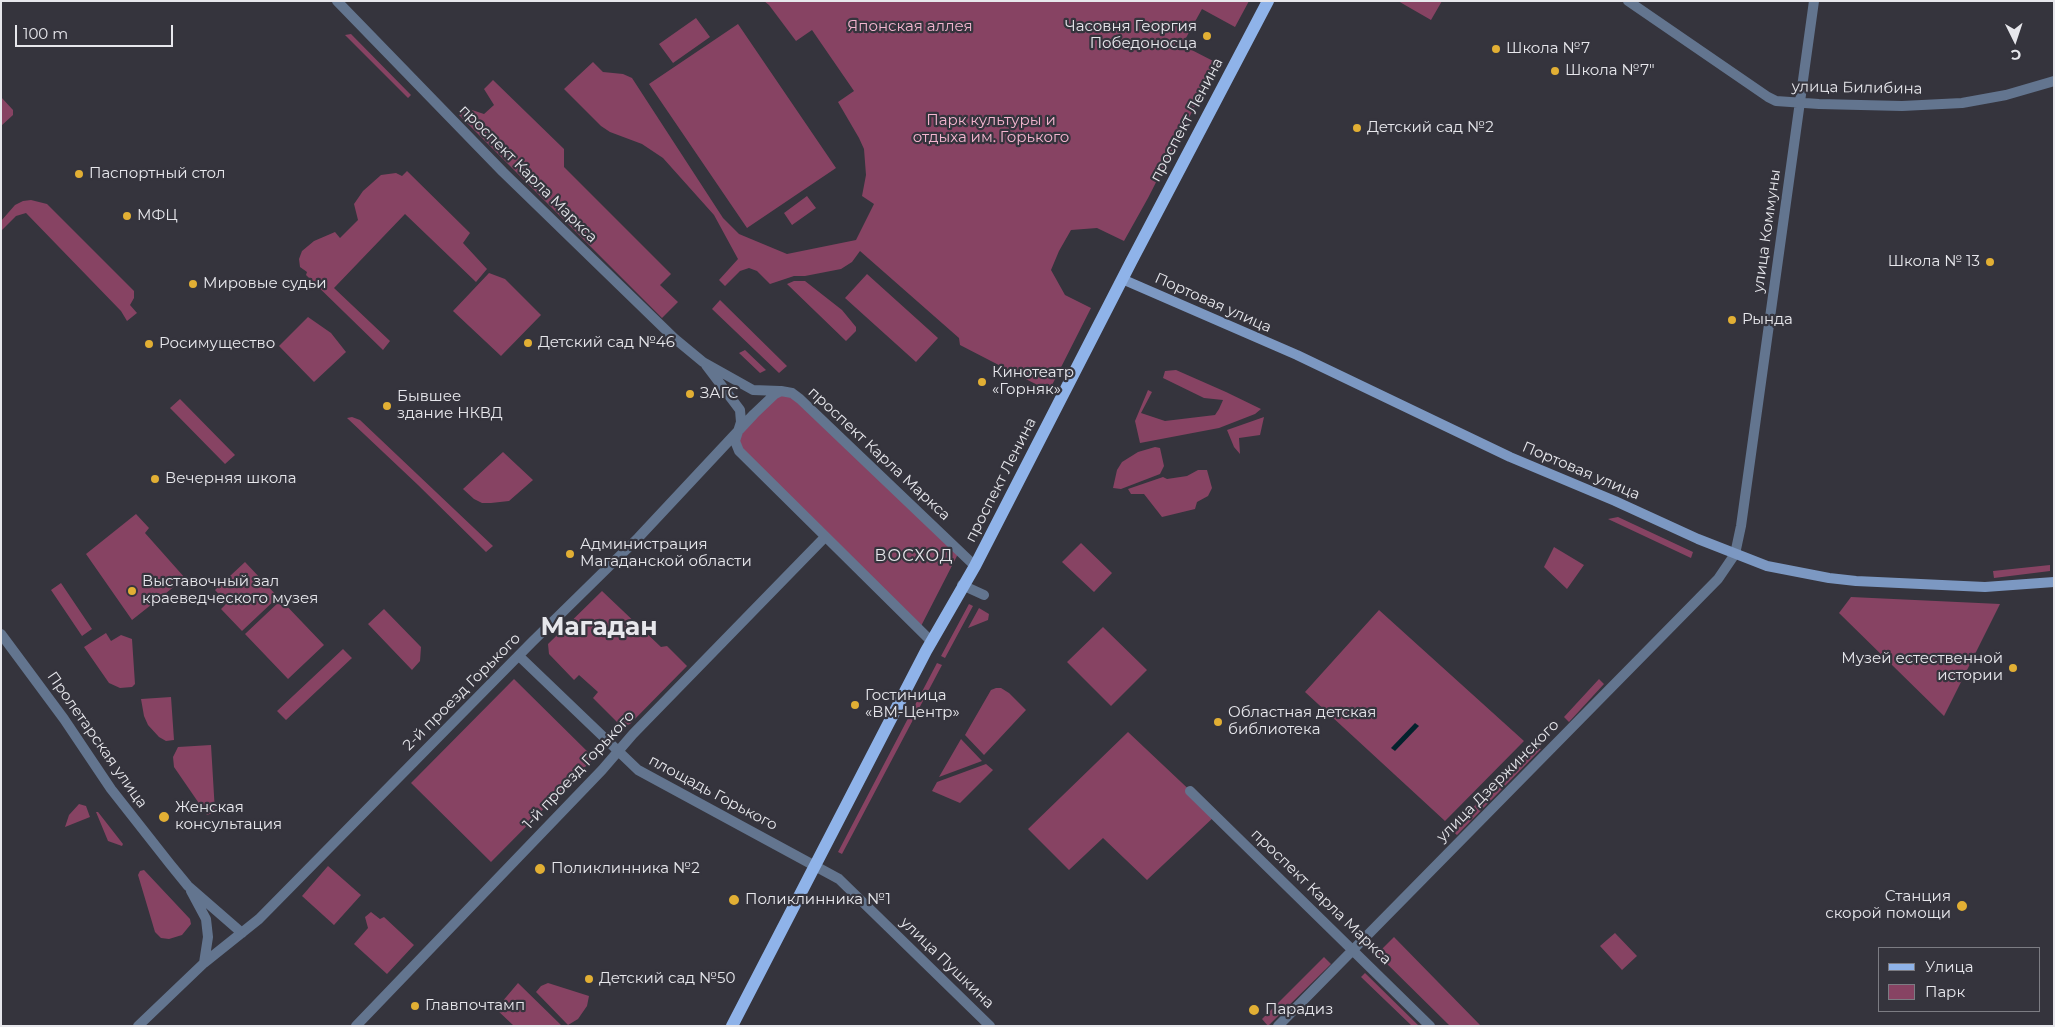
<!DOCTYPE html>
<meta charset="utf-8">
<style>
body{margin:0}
#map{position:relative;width:2055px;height:1027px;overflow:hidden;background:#35343d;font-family:Montserrat,sans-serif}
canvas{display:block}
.frame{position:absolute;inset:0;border:2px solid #e7e7ec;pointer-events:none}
.legend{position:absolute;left:1878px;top:947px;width:162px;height:65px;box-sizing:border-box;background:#35343d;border:1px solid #7c7c83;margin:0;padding:6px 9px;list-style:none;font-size:15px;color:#e7e7ec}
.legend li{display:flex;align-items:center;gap:10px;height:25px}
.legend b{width:25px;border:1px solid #7c7c83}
.north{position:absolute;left:1990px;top:15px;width:50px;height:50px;-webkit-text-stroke:4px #35343d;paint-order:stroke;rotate:176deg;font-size:14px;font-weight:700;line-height:20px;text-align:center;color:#e7e7ec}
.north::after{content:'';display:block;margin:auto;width:18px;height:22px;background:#e7e7ec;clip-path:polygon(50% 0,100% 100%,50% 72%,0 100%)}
.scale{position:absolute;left:15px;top:25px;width:158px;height:22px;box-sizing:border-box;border:2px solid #e7e7ec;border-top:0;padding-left:6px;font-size:15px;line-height:18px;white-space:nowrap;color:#e7e7ec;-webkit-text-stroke:4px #35343d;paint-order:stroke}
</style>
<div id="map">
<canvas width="2055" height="1027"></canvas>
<div class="frame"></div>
<ul class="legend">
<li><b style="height:6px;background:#8fb3e9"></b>Улица</li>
<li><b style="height:14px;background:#874363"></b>Парк</li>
</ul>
<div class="north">С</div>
<div class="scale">100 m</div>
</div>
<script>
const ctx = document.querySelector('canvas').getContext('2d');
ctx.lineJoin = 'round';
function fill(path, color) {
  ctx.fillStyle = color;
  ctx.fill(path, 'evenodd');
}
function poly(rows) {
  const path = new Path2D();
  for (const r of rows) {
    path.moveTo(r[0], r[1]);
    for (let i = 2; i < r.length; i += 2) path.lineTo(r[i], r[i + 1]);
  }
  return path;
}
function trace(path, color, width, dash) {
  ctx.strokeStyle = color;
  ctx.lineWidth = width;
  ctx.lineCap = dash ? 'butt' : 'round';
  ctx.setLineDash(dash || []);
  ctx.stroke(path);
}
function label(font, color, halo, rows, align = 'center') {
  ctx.font = font + ' Montserrat,sans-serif';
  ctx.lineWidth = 4.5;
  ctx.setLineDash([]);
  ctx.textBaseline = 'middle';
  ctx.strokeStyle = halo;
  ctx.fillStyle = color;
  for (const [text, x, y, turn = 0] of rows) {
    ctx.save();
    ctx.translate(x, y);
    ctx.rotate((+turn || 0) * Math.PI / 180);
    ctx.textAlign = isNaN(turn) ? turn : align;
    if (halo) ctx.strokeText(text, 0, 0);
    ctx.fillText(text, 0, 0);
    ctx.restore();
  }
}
const green = poly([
 [764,1,1249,1,1235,27,1202,9,1182,45,1217,63,1148,198,1124,241,1097,228,1071,230,1059,251,1051,270,1065,295,1091,308,1049,391,960,345,959,338,860,251,852,262,841,269,805,276,794,276,770,284,757,271,749,268,740,271,725,286,719,280,738,259,714,215,663,158,642,144,610,132,601,126,564,89,593,62,603,72,623,74,632,78,723,218,739,234,787,254,856,240,874,204,862,196,866,175,864,149,859,138,838,102,854,91,812,30,796,41,769,5],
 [1398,1,1442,1,1431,20],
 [696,18,710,37,673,63,659,44],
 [738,24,836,168,747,228,649,84],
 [351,34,411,95,408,98,345,35],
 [493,80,564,149,564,167,671,274,660,285,678,302,662,318,459,115,466,108,484,114,494,105,484,89],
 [1,97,13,110,13,115,1,126],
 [407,171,470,233,463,243,487,269,476,282,405,214,334,288,390,341,383,350,306,275,307,272,300,267,299,259,302,251,314,241,335,232,340,238,358,220,354,204,363,191,381,175,396,173,402,176],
 [807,196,816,208,792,225,784,213],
 [31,200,47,204,134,291,134,298,130,305,137,313,127,321,121,311,26,213,16,216,1,231,1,221,15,205,23,201],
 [489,273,505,279,541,315,501,356,453,311],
 [867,274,938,338,916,362,845,298],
 [794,281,805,281,842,310,856,327,856,331,846,341,787,284],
 [720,300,787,366,779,373,712,309],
 [308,317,331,333,346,352,314,382,279,346],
 [745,350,766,370,760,373,739,353],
 [1176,370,1226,392,1261,409,1255,414,1219,428,1140,443,1135,421,1148,390,1152,392,1141,413,1165,421,1215,415,1219,409,1223,400,1204,398,1163,378,1165,371],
 [786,391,959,552,919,630,735,445,754,414],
 [180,399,235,455,225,464,170,408],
 [352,417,360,420,493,546,486,552,418,485,347,418],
 [1264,417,1260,435,1239,438,1240,454,1234,447,1227,430],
 [1155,447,1160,448,1164,466,1160,474,1121,489,1113,488,1117,470,1122,462,1138,452],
 [503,452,533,480,509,501,491,503,482,503,474,499,463,489],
 [1198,470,1207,470,1212,488,1208,496,1197,502,1195,509,1162,517,1144,494,1131,494,1128,489,1163,477,1167,479,1187,476],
 [136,514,149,528,145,533,185,578,132,620,86,554],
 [1618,517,1693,552,1691,558,1608,519],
 [1081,543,1112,573,1094,592,1062,562],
 [1554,547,1584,565,1567,589,1544,567],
 [245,562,278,597,242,631,221,609,227,603,215,590],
 [2050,565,2050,571,1994,578,1993,571],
 [61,583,92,629,82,636,51,590],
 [602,591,661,647,667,646,687,666,630,724,622,727,593,698,598,692,579,675,574,680,549,654,548,644],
 [1851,597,2000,604,1944,716,1839,613],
 [281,600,324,645,288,679,245,634],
 [969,604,973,606,945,658,941,656],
 [979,608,989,614,988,620,968,628],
 [384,609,421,647,420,661,412,670,368,624],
 [1379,610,1524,741,1445,821,1305,692],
 [1103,627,1147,670,1111,706,1067,662],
 [106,633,111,641,121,635,132,639,135,684,132,687,120,688,109,683,84,647],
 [343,649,352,658,286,720,277,711],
 [937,663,942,665,842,854,838,852],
 [514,679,594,758,491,862,411,783],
 [1599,679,1604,684,1569,722,1564,717],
 [996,688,1001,688,1009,693,1026,710,984,755,965,735,991,690],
 [171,697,174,740,166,741,159,737,148,725,144,716,141,699],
 [1128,732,1216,815,1147,880,1103,838,1069,870,1028,829],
 [961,739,982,761,939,777],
 [211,745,215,812,207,815,174,767,173,757,178,747],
 [1532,747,1541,749,1457,835,1451,830],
 [986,764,993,770,960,803,932,791,937,782],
 [79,804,86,806,90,817,65,827,69,815],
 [96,812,98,812,123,844,122,846,108,841],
 [328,866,361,895,334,925,302,896],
 [144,870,190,919,191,924,182,935,169,939,161,938,155,932,138,875,140,871],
 [371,912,380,919,384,917,414,945,387,974,354,944,368,928,365,917],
 [1615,933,1637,956,1622,970,1600,946],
 [1394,937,1481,1026,1450,1026,1377,954],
 [1324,957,1331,964,1268,1026,1262,1019],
 [1365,973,1419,1026,1412,1026,1361,977],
 [518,983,561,1025,562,1026,514,1026,496,1009],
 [548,983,589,996,587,1006,578,1019,568,1025,536,992,541,986]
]);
const water = poly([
 [1415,723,1419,726,1395,751,1391,748]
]);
const tertiary = poly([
 [337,1,503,172,674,338,703,362,753,390,780,391],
 [1628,1,1768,97,1776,101,1819,104,1902,106,1962,103,2006,95,2054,81],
 [706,365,740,410,741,422,735,441,739,451,932,642],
 [962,585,984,595],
 [1,634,64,719,111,789,170,864,188,886,242,933],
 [519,656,638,770,839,879,990,1026],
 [1190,791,1430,1026],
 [191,891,206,919,208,937,204,963],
 [138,1026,204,963,259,919,532,642,638,538,754,414,775,394,781,391,792,393,800,399,975,566],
 [356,1026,602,770,633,734,825,537],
 [1278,1026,1718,579,1735,554,1741,526,1814,1]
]);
const secondary = poly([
 [1122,279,1297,355,1510,457,1615,501,1698,539,1767,566,1829,578,1856,581,1985,587,2054,582]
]);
const primary = poly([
 [732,1026,926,651,975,566,1131,262,1268,1]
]);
const markers = [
 [1207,36,5,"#e2af34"],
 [1496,49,5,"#e2af34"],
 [1555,71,5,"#e2af34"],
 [1357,128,5,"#e2af34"],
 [79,174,5,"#e2af34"],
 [127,216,5,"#e2af34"],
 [1990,262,5,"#e2af34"],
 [193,284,5,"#e2af34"],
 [1732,320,5,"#e2af34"],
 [528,343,5,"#e2af34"],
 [149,344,5,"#e2af34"],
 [982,382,5,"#e2af34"],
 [690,394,5,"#e2af34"],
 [387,406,5,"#e2af34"],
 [155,479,5,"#e2af34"],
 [570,554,5,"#e2af34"],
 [132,591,5,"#e2af34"],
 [2013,668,5,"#e2af34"],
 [855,705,5,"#e2af34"],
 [1218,722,5,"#e2af34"],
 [164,817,6,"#e2af34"],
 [540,869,6,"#e2af34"],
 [734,900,6,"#e2af34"],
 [1962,906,6,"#e2af34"],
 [589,979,5,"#e2af34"],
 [415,1006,5,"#e2af34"],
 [1254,1010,6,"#e2af34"]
];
const parkNames = [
 ["Японская аллея",910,27],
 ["Парк культуры и",991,121],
 ["отдыха им. Горького",991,138]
];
const poiNames = [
 ["Часовня Георгия",1197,27,"right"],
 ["Победоносца",1197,44,"right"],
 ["Школа №7",1506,49],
 ["Школа №7\"",1565,71],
 ["Детский сад №2",1367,128],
 ["Паспортный стол",89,174],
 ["МФЦ",137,216],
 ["Школа № 13",1980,262,"right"],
 ["Мировые судьи",203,284],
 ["Рында",1742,320],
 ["Детский сад №46",538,343],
 ["Росимущество",159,344],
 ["Кинотеатр",992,373],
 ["«Горняк»",992,390],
 ["ЗАГС",700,394],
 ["Бывшее",397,397],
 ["здание НКВД",397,414],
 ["Вечерняя школа",165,479],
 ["Администрация",580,545],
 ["Магаданской области",580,562],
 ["Выставочный зал",142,582],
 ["краеведческого музея",142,599],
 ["Музей естественной",2003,659,"right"],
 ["истории",2003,676,"right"],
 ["Гостиница",865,696],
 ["«ВМ-Центр»",865,713],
 ["Областная детская",1228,713],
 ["библиотека",1228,730],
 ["Женская",175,808],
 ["консультация",175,825],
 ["Поликлинника №2",551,869],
 ["Станция",1951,897,"right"],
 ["скорой помощи",1951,914,"right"],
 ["Поликлинника №1",745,900],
 ["Детский сад №50",599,979],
 ["Главпочтамп",425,1006],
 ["Парадиз",1265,1010]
];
const streetNames = [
 ["улица Билибина",1857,88,1],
 ["проспект Ленина",1187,120,-62],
 ["проспект Карла Маркса",528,174,45],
 ["улица Коммуны",1767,231,-82],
 ["Портовая улица",1213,303,24],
 ["проспект Карла Маркса",879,454,43],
 ["Портовая улица",1581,471,23],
 ["проспект Ленина",1001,480,-63],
 ["2-й проезд Горького",462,692,-45],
 ["Пролетарская улица",97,740,55],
 ["1-й проезд Горького",579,770,-47],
 ["улица Дзержинского",1498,781,-45],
 ["площадь Горького",713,793,28],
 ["проспект Карла Маркса",1321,897,44],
 ["улица Пушкина",947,963,44]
];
const neighbourhoodNames = [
 ["ВОСХОД",914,556]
];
const townNames = [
 ["Магадан",599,628]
];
fill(green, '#874363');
fill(water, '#04222d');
trace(tertiary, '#63758f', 10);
trace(secondary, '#7c98c2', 10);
trace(primary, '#8fb3e9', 12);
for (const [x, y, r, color] of markers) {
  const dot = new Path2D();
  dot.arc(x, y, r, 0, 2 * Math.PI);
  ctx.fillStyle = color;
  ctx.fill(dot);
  trace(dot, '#35343d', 2);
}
label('15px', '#f4b6d0', '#35343d', parkNames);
label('15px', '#e7e7ec', '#35343d', poiNames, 'left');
label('15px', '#e7e7ec', '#35343d', streetNames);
ctx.letterSpacing = '1px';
label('16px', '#e7e7ec', '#35343d', neighbourhoodNames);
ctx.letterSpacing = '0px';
label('bold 25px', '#e7e7ec', '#35343d', townNames);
</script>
